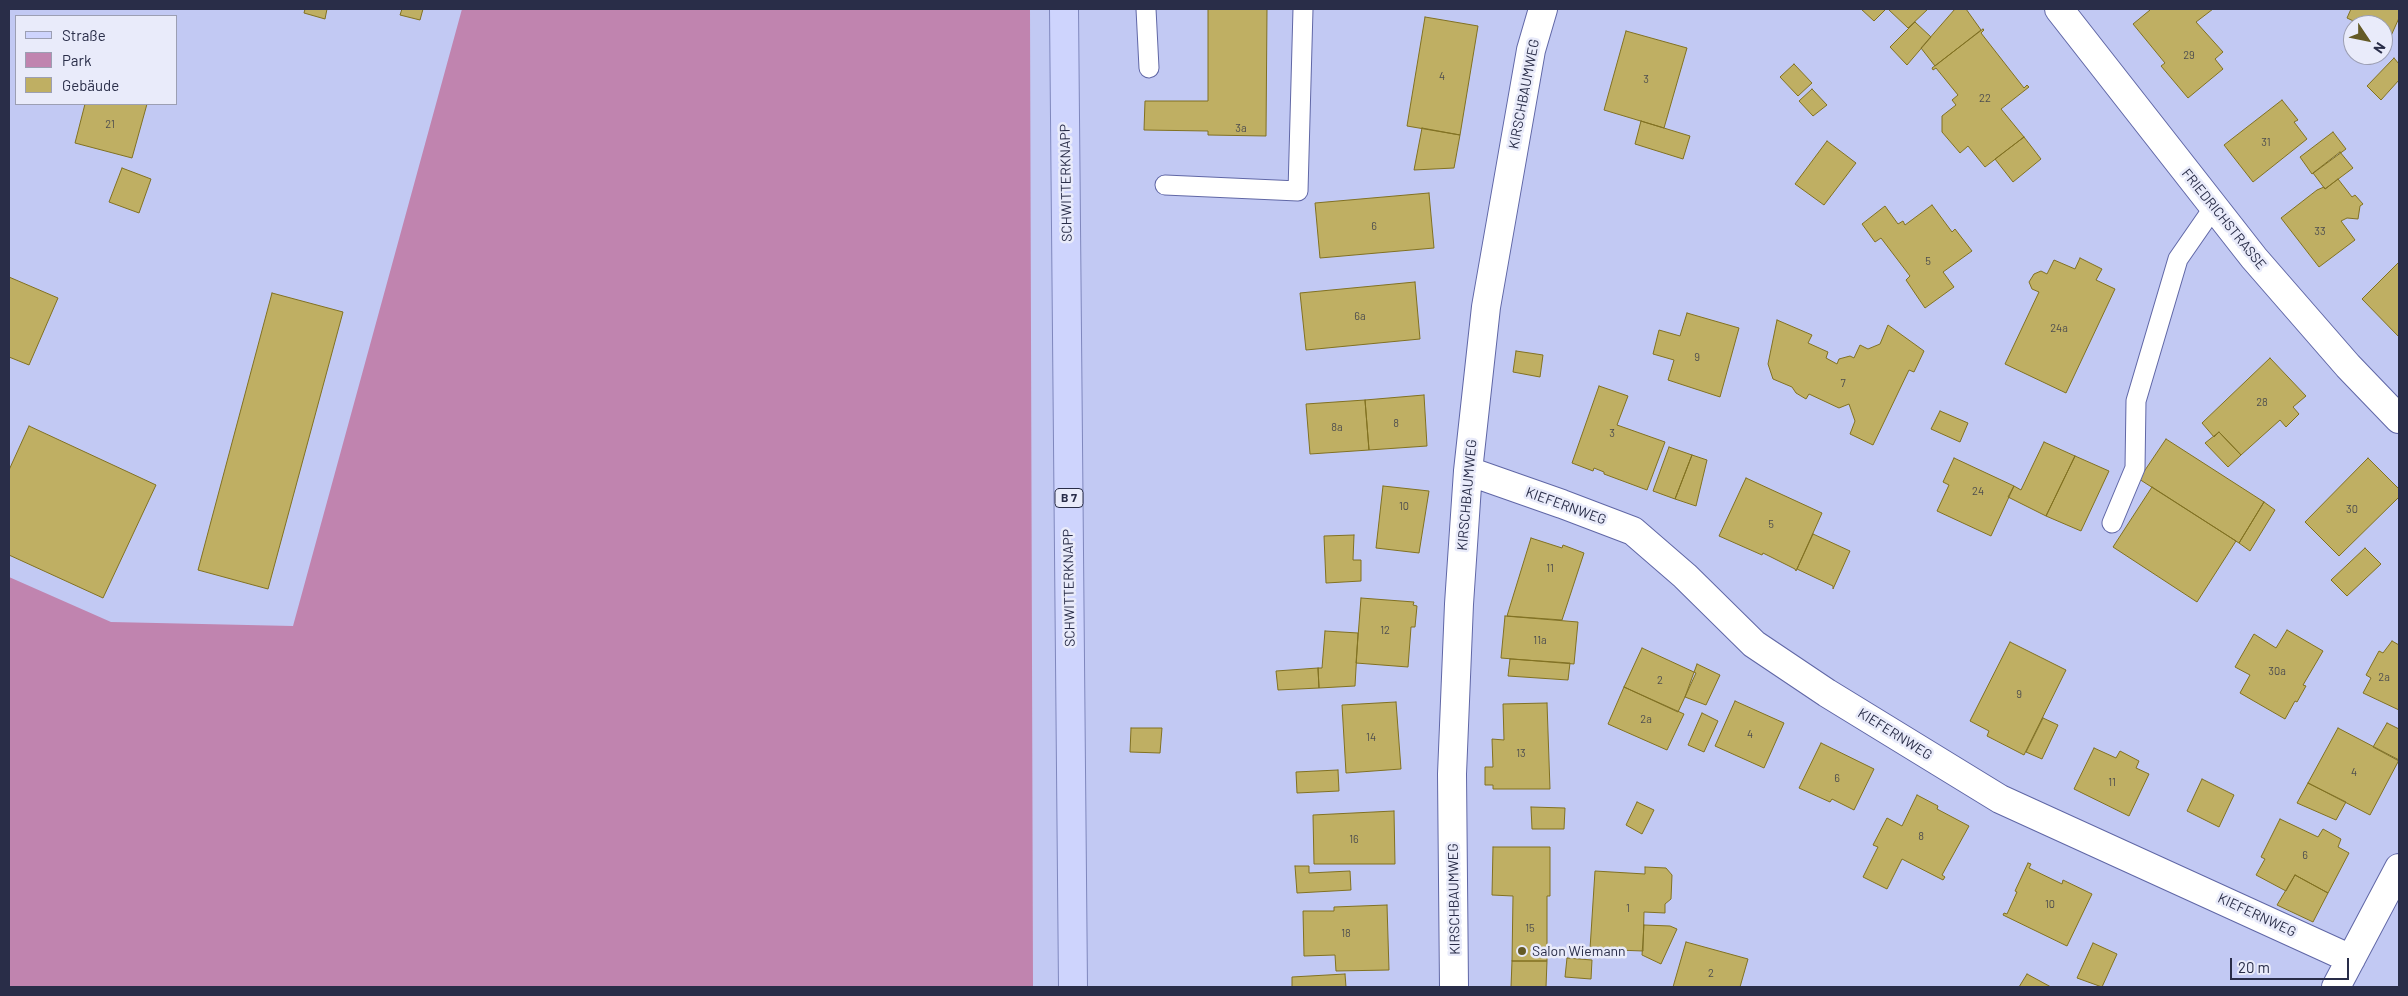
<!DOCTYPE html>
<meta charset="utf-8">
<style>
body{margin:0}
#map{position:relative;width:2408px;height:996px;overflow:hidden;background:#c2c9f3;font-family:Barlow,sans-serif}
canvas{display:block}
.frame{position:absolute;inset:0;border:10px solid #292d48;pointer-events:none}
.legend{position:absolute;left:15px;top:15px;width:162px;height:90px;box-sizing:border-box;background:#e9ebfa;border:1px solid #9c9fb3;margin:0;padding:6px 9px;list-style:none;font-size:15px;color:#292d48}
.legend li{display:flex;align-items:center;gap:10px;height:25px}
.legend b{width:25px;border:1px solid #9c9fb3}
.north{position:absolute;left:2343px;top:15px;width:50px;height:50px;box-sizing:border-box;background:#e9ebfa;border:1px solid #9c9fb3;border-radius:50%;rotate:124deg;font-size:14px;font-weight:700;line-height:20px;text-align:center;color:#292d48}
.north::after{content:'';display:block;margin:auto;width:18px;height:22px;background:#645a26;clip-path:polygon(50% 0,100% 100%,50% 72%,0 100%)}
.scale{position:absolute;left:2230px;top:958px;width:119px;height:22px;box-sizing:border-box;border:2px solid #292d48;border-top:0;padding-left:6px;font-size:15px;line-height:18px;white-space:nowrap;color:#292d48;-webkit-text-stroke:4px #e9ebfa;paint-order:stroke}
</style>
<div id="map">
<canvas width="2408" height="996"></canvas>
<div class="frame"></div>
<ul class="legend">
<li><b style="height:6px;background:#ced4fd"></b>Straße</li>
<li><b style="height:14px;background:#c084af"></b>Park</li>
<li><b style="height:14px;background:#bfaf63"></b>Gebäude</li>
</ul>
<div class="north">N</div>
<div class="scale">20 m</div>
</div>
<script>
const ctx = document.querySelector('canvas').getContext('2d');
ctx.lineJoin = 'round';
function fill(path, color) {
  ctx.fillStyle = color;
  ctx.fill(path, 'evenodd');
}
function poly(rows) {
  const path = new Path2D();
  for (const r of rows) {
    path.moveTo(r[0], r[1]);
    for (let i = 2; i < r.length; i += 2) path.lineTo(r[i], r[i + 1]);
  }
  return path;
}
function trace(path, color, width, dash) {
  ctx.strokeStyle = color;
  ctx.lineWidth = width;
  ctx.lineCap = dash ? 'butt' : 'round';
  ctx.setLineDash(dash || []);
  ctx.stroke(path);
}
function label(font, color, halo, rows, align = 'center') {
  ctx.font = font + ' Barlow,sans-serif';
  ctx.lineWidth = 5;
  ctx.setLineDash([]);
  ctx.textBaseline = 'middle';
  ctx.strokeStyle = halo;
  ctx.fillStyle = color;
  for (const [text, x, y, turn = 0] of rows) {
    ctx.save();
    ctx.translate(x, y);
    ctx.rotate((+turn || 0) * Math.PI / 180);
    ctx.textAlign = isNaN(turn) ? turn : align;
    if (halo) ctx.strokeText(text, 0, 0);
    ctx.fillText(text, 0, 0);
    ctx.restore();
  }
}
const green = poly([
 [462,9,1030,9,1033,987,9,987,9,577,111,622,293,626]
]);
const building = poly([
 [305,9,327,9,325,19,304,13,305,9],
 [402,9,423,9,420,20,400,15,402,9],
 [1208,9,1267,9,1266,136,1208,135,1208,131,1144,130,1145,101,1208,101,1208,9],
 [1861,9,1886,9,1874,21,1861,9],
 [1888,9,1928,9,1908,28,1888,9],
 [1955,9,1966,9,1981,30,1935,66,1921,48,1955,9],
 [2149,9,2213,9,2196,22,2223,52,2215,59,2223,69,2188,98,2161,66,2165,63,2133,24,2150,10,2149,9],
 [2351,9,2399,9,2399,18,2390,38,2383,35,2383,25,2362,25,2347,18,2351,9],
 [1425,17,1478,26,1460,135,1407,126,1425,17],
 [1915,22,1931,37,1907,65,1890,47,1915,22],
 [1983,29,1984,30,1981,33,2024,88,2027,85,2029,87,2001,109,2024,137,1985,167,1968,146,1960,153,1942,132,1942,116,1956,105,1952,100,1958,95,1936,68,1933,70,1932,68,1983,29],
 [1626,31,1687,48,1664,128,1604,110,1626,31],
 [2394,58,2399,64,2399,80,2381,100,2367,86,2394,58],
 [1794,64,1812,83,1798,96,1780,77,1794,64],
 [1812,89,1827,105,1813,116,1799,101,1812,89],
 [2282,100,2298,120,2294,122,2307,139,2253,182,2224,145,2282,100],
 [85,104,147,104,132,158,75,143,85,104],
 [1641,121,1690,136,1683,159,1635,144,1641,121],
 [1422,128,1460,135,1454,168,1414,170,1422,128],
 [2333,132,2346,149,2312,174,2300,157,2333,132],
 [2024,137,2041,159,2013,182,1995,159,2024,137],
 [1827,141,1856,163,1824,205,1795,184,1827,141],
 [2340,152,2353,168,2325,189,2313,173,2340,152],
 [122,168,151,179,139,213,109,202,122,168],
 [2338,179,2352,197,2355,195,2363,204,2360,206,2358,219,2347,218,2341,221,2355,240,2319,267,2281,218,2317,190,2324,187,2325,189,2338,179],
 [1429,193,1434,248,1320,258,1315,203,1429,193],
 [1932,205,1952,232,1955,229,1972,251,1943,272,1954,287,1925,308,1906,280,1910,276,1881,238,1875,242,1862,224,1885,206,1898,224,1903,221,1905,225,1932,205],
 [2080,258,2102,269,2096,280,2115,289,2066,393,2005,364,2039,292,2032,289,2029,282,2034,274,2041,271,2047,274,2054,260,2075,269,2080,258],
 [2399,262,2399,337,2362,299,2399,262],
 [9,277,58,298,29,365,9,357,9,277],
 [1415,282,1420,339,1306,350,1300,293,1415,282],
 [272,293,343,312,268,589,198,570,272,293],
 [1687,313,1739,328,1720,397,1668,380,1674,360,1653,354,1659,330,1680,336,1687,313],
 [1777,320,1812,335,1808,343,1828,352,1826,358,1837,364,1839,359,1850,356,1854,358,1860,345,1868,349,1880,344,1888,325,1924,351,1914,372,1909,370,1873,445,1850,434,1855,421,1849,404,1839,408,1809,394,1806,399,1796,393,1792,387,1773,379,1768,364,1777,320],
 [1516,351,1543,355,1540,377,1513,372,1516,351],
 [2270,358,2306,396,2293,407,2299,414,2286,427,2280,420,2241,455,2219,432,2214,437,2202,423,2270,358],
 [1599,386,1628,396,1617,425,1665,442,1647,490,1604,474,1604,472,1594,468,1593,471,1572,463,1599,386],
 [1424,395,1427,446,1369,450,1365,400,1424,395],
 [1365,400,1369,450,1310,454,1306,404,1365,400],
 [1940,411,1968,423,1960,442,1931,429,1940,411],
 [29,426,156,485,103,598,9,555,9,470,29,426],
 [2219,432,2241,455,2228,467,2205,443,2219,432],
 [2166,439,2264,502,2239,543,2139,479,2166,439],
 [2044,442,2075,456,2046,516,2008,497,2014,486,2021,490,2044,442],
 [1669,447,1692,455,1675,499,1653,491,1669,447],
 [1692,455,1707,460,1696,506,1675,499,1692,455],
 [2075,456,2109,471,2081,531,2046,516,2075,456],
 [1954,458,2014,486,1991,536,1937,511,1949,485,1943,482,1954,458],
 [2368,458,2399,489,2399,497,2339,556,2305,522,2368,458],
 [1746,478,1822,513,1796,571,1795,569,1763,553,1762,555,1719,536,1746,478],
 [1383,486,1429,491,1419,553,1376,548,1383,486],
 [2152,487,2236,541,2197,602,2113,547,2152,487],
 [2264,502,2275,510,2250,551,2239,543,2264,502],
 [1813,534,1850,551,1833,589,1833,586,1797,569,1813,534],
 [1354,535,1353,560,1361,560,1361,581,1326,583,1324,536,1354,535],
 [1531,538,1562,548,1563,545,1584,553,1562,620,1507,616,1531,538],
 [2365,548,2381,564,2347,596,2331,580,2365,548],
 [1361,598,1414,602,1413,605,1417,606,1415,627,1411,627,1408,667,1356,663,1361,598],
 [1505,616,1578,622,1574,664,1501,658,1505,616],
 [2287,630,2323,651,2303,685,2306,686,2297,702,2295,701,2285,719,2240,693,2250,675,2235,667,2254,634,2276,648,2287,630],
 [1325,631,1358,633,1355,686,1319,688,1318,668,1322,668,1325,631],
 [2392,641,2399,645,2399,710,2363,693,2371,678,2366,675,2379,651,2383,653,2392,641],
 [2010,642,2066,670,2024,755,1987,736,1989,731,1970,721,2010,642],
 [1642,648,1696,673,1678,712,1624,687,1642,648],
 [1510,659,1570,663,1568,680,1508,676,1510,659],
 [1697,664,1720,675,1706,705,1685,697,1697,664],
 [1318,668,1319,688,1278,690,1276,671,1318,668],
 [1624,687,1684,714,1667,750,1608,724,1624,687],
 [1735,701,1784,723,1764,768,1715,746,1735,701],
 [1396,702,1401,769,1346,773,1342,705,1396,702],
 [1547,703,1550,789,1493,789,1493,785,1485,785,1485,767,1493,767,1492,739,1504,740,1503,704,1547,703],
 [1702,713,1718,721,1704,752,1688,745,1702,713],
 [2043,718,2058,725,2042,759,2026,752,2043,718],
 [2387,723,2399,729,2399,761,2373,747,2387,723],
 [1131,728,1162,728,1160,753,1130,752,1131,728],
 [2338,728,2399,760,2370,815,2308,783,2338,728],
 [1821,743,1874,769,1854,810,1832,799,1830,802,1799,788,1821,743],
 [2094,748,2116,758,2120,751,2139,761,2136,768,2149,774,2129,816,2074,789,2094,748],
 [1338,770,1339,791,1297,793,1296,772,1338,770],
 [2202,779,2234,795,2219,827,2187,811,2202,779],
 [2308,783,2346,802,2336,820,2297,803,2308,783],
 [1917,795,1938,806,1937,809,1969,826,1942,875,1945,877,1943,880,1902,859,1887,889,1863,877,1878,847,1873,845,1887,818,1902,826,1917,795],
 [1637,802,1654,810,1642,834,1626,825,1637,802],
 [1531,807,1565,808,1564,829,1532,829,1531,807],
 [1394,811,1395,864,1314,864,1313,815,1394,811],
 [2280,819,2318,837,2323,829,2341,839,2338,847,2349,853,2328,893,2295,875,2286,891,2256,875,2265,859,2261,857,2280,819],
 [1493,847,1550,847,1550,896,1547,896,1547,961,1512,961,1513,896,1492,895,1493,847],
 [2028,863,2031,864,2029,868,2062,884,2063,880,2092,894,2067,946,2003,915,2004,913,2007,914,2017,892,2015,891,2028,863],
 [1295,866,1309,866,1309,873,1350,871,1351,890,1297,893,1295,866],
 [1645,867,1666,868,1672,875,1671,899,1665,904,1665,913,1644,912,1643,951,1590,949,1595,871,1645,874,1645,867],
 [2295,875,2328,893,2313,922,2277,905,2295,875],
 [1387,905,1389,970,1336,971,1335,955,1304,956,1303,911,1334,911,1334,907,1387,905],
 [1644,925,1670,926,1677,929,1661,964,1642,955,1644,925],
 [1686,942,1748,959,1740,987,1673,987,1686,942],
 [2093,943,2117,954,2102,987,2077,978,2093,943],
 [1567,958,1592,960,1591,979,1565,977,1567,958],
 [1512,961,1547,961,1546,987,1511,987,1512,961],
 [1345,974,1346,987,1292,987,1292,977,1345,974],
 [2027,974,2051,987,2019,987,2027,974]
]);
const lane = poly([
 [1146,9,1149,68],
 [1165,185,1298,191,1303,9],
 [2112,523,2135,468,2136,401,2178,259,2214,207]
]);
const street = poly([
 [2059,9,2254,258,2348,366,2399,419],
 [1468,471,1562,504,1633,531,1685,576,1754,644,1827,693,2000,799,2351,959],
 [1454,987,1452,774,1459,604,1468,471,1486,307,1531,50,1543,9],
 [2336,987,2399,868]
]);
const primary = poly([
 [1064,9,1073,987]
]);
const markers = [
 [1522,951,5,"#645a26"]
];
const numberNames = [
 ["29",2189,55],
 ["4",1442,76],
 ["3",1646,79],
 ["22",1985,98],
 ["21",110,124],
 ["3a",1241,128],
 ["31",2266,142],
 ["6",1374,226],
 ["33",2320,231],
 ["5",1928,261],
 ["6a",1360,316],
 ["24a",2059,328],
 ["9",1697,357],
 ["7",1843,383],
 ["28",2262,402],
 ["8",1396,423],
 ["8a",1337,427],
 ["3",1612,433],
 ["24",1978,491],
 ["10",1404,506],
 ["30",2352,509],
 ["5",1771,524],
 ["11",1550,568],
 ["12",1385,630],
 ["11a",1540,640],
 ["30a",2277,671],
 ["2a",2384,677],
 ["2",1660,680],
 ["9",2019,694],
 ["2a",1646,719],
 ["4",1750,734],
 ["14",1371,737],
 ["13",1521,753],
 ["4",2354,772],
 ["6",1837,778],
 ["11",2112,782],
 ["8",1921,836],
 ["16",1354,839],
 ["6",2305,855],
 ["10",2050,904],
 ["1",1628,908],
 ["15",1530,928],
 ["18",1346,933],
 ["2",1711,973]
];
const shields = [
 [1069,498,28]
];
const shieldNames = [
 ["B 7",1069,498]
];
const streetNames = [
 ["KIRSCHBAUMWEG",1524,94,-79],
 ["SCHWITTERKNAPP",1066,183,-91],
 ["FRIEDRICHSTRASSE",2224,219,51],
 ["KIRSCHBAUMWEG",1467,495,-85],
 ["KIEFERNWEG",1566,506,20],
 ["SCHWITTERKNAPP",1069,588,-91],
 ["KIEFERNWEG",1895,734,32],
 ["KIRSCHBAUMWEG",1454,899,-91],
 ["KIEFERNWEG",2257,915,25]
];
const poiNames = [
 ["Salon Wiemann",1532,951]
];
fill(green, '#c084af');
fill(building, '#bfaf63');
trace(building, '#817121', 1);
trace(lane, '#6067a6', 21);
trace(street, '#6067a6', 30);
trace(primary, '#7f87bd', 30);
trace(lane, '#fff', 19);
trace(street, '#fff', 28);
trace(primary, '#ced4fd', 28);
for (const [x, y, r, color] of markers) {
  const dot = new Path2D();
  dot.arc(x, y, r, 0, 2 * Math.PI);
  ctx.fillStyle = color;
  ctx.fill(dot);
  trace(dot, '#e9ebfa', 2);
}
label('11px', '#4e4e4f', null, numberNames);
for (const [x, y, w] of shields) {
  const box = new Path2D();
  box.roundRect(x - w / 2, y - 9.5, w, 19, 4);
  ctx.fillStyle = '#e9ebfa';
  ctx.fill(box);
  trace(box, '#292d48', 1);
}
label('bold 12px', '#292d48', null, shieldNames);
label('14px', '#292d48', '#e9ebfa', streetNames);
label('14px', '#292d48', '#e9ebfa', poiNames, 'left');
</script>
